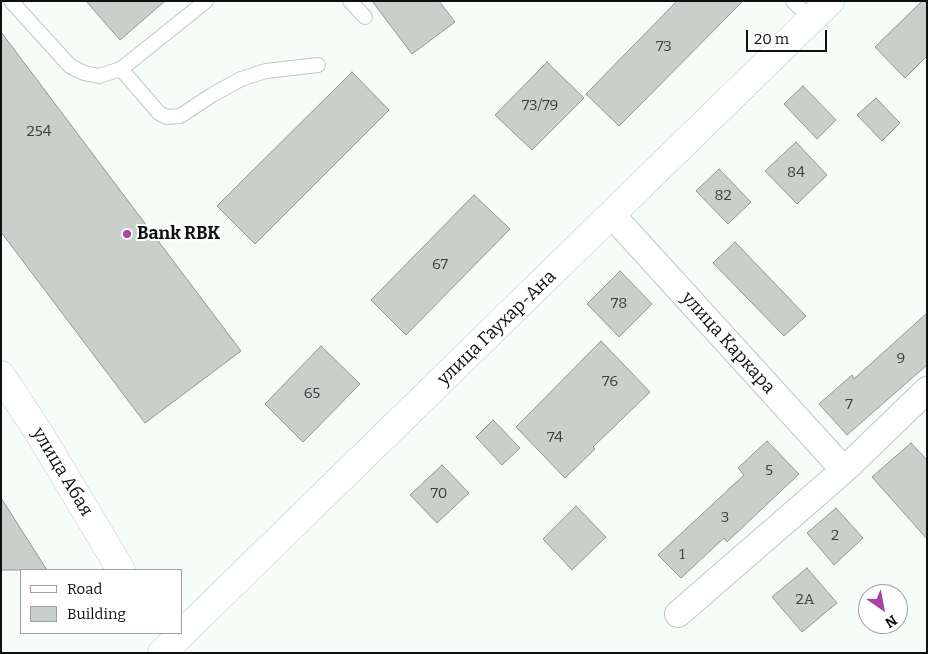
<!DOCTYPE html>
<meta charset="utf-8">
<style>
body{margin:0}
#map{position:relative;width:928px;height:654px;overflow:hidden;background:#f6fcf8;font-family:Bitter,serif}
canvas{display:block}
.frame{position:absolute;inset:0;border:2px solid #0e100f;pointer-events:none}
.legend{position:absolute;left:20px;top:569px;width:162px;height:65px;box-sizing:border-box;background:#fff;border:1px solid #9f9f9f;margin:0;padding:6px 9px;list-style:none;font-size:15px;color:#0e100f}
.legend li{display:flex;align-items:center;gap:10px;height:25px}
.legend b{width:25px;border:1px solid #9f9f9f}
.north{position:absolute;left:858px;top:584px;width:50px;height:50px;box-sizing:border-box;background:#fff;border:1px solid #9f9f9f;border-radius:50%;rotate:147deg;font-size:14px;font-weight:700;line-height:20px;text-align:center;color:#0e100f}
.north::after{content:'';display:block;margin:auto;width:18px;height:22px;background:#aa43a6;clip-path:polygon(50% 0,100% 100%,50% 72%,0 100%)}
.scale{position:absolute;left:746px;top:30px;width:81px;height:22px;box-sizing:border-box;border:2px solid #0e100f;border-top:0;padding-left:6px;font-size:15px;line-height:18px;white-space:nowrap;color:#0e100f;-webkit-text-stroke:4px #fff;paint-order:stroke}
</style>
<div id="map">
<canvas width="928" height="654"></canvas>
<div class="frame"></div>
<ul class="legend">
<li><b style="height:6px;background:#fff"></b>Road</li>
<li><b style="height:14px;background:#c9d0cc"></b>Building</li>
</ul>
<div class="north">N</div>
<div class="scale">20 m</div>
</div>
<script>
const ctx = document.querySelector('canvas').getContext('2d');
ctx.lineJoin = 'round';
function fill(path, color) {
  ctx.fillStyle = color;
  ctx.fill(path, 'evenodd');
}
function poly(rows) {
  const path = new Path2D();
  for (const r of rows) {
    path.moveTo(r[0], r[1]);
    for (let i = 2; i < r.length; i += 2) path.lineTo(r[i], r[i + 1]);
  }
  return path;
}
function trace(path, color, width, dash) {
  ctx.strokeStyle = color;
  ctx.lineWidth = width;
  ctx.lineCap = dash ? 'butt' : 'round';
  ctx.setLineDash(dash || []);
  ctx.stroke(path);
}
function label(font, color, halo, rows, align = 'center') {
  ctx.font = font + ' Bitter,serif';
  ctx.lineWidth = 4;
  ctx.setLineDash([]);
  ctx.textBaseline = 'middle';
  ctx.strokeStyle = halo;
  ctx.fillStyle = color;
  for (const [text, x, y, turn = 0] of rows) {
    ctx.save();
    ctx.translate(x, y);
    ctx.rotate((+turn || 0) * Math.PI / 180);
    ctx.textAlign = isNaN(turn) ? turn : align;
    if (halo) ctx.strokeText(text, 0, 0);
    ctx.fillText(text, 0, 0);
    ctx.restore();
  }
}
const building = poly([
 [86,1,165,1,120,40,86,1],
 [372,1,439,1,455,22,412,54,372,1],
 [677,1,743,1,619,126,586,94,677,1],
 [922,1,927,1,927,56,905,78,875,47,922,1],
 [1,32,241,351,145,423,1,232,1,32],
 [547,62,584,98,532,150,495,115,547,62],
 [352,72,389,110,255,244,217,206,352,72],
 [803,86,836,120,817,139,784,104,803,86],
 [876,98,900,123,882,141,857,115,876,98],
 [796,142,827,175,797,204,765,171,796,142],
 [719,169,751,202,728,224,696,191,719,169],
 [474,195,510,229,406,335,371,300,474,195],
 [735,242,806,316,784,336,713,263,735,242],
 [620,271,652,304,619,337,587,304,620,271],
 [927,313,927,365,847,435,819,404,852,375,854,379,927,313],
 [601,341,650,392,593,447,595,449,565,478,516,427,601,341],
 [321,346,360,384,303,442,265,404,321,346],
 [493,420,520,448,502,465,476,437,493,420],
 [767,441,799,474,727,542,724,538,681,578,658,555,744,475,738,468,767,441],
 [911,443,927,460,927,539,872,477,911,443],
 [442,465,469,493,437,523,410,495,442,465],
 [1,498,47,570,1,570,1,498],
 [576,506,606,537,572,570,543,539,576,506],
 [836,508,863,538,834,565,807,533,836,508],
 [807,568,837,603,802,632,772,597,807,568]
]);
const service = poly([
 [11,1,70,66,84,73,99,76,121,69,206,1],
 [350,1,365,17],
 [793,1,812,20],
 [121,69,159,113,167,117,180,116,212,95,241,79,266,71,318,65]
]);
const minor = poly([
 [612,215,844,470],
 [678,614,844,470,927,390]
]);
const tertiary = poly([
 [1,375,41,436,121,570],
 [162,653,830,1]
]);
const markers = [
 [127,234,5,"#aa43a6"]
];
const numberNames = [
 ["73",664,47],
 ["73/79",540,106],
 ["254",39,132],
 ["84",796,173],
 ["82",723,196],
 ["67",440,265],
 ["78",619,304],
 ["9",901,359],
 ["76",610,382],
 ["65",312,394],
 ["7",849,405],
 ["74",555,438],
 ["5",769,471],
 ["70",439,494],
 ["3",725,518],
 ["2",835,536],
 ["1",682,555],
 ["2А",805,600]
];
const poiNames = [
 ["Bank RBK",137,234]
];
const streetNames = [
 ["улица Гаухар-Ана",497,328,-44],
 ["улица Каркара",728,343,48],
 ["улица Абая",62,472,59]
];
fill(building, '#c9d0cc');
trace(building, '#929895', 1);
trace(service, '#c2c9c5', 16);
trace(minor, '#c2c9c5', 28);
trace(tertiary, '#c2c9c5', 29);
trace(service, '#fff', 14);
trace(minor, '#fff', 26);
trace(tertiary, '#fff', 28);
for (const [x, y, r, color] of markers) {
  const dot = new Path2D();
  dot.arc(x, y, r, 0, 2 * Math.PI);
  ctx.fillStyle = color;
  ctx.fill(dot);
  trace(dot, '#fff', 2);
}
label('15px', '#3d403e', null, numberNames);
label('bold 18px', '#0e100f', '#fff', poiNames, 'left');
label('18px', '#0e100f', '#fff', streetNames);
</script>
